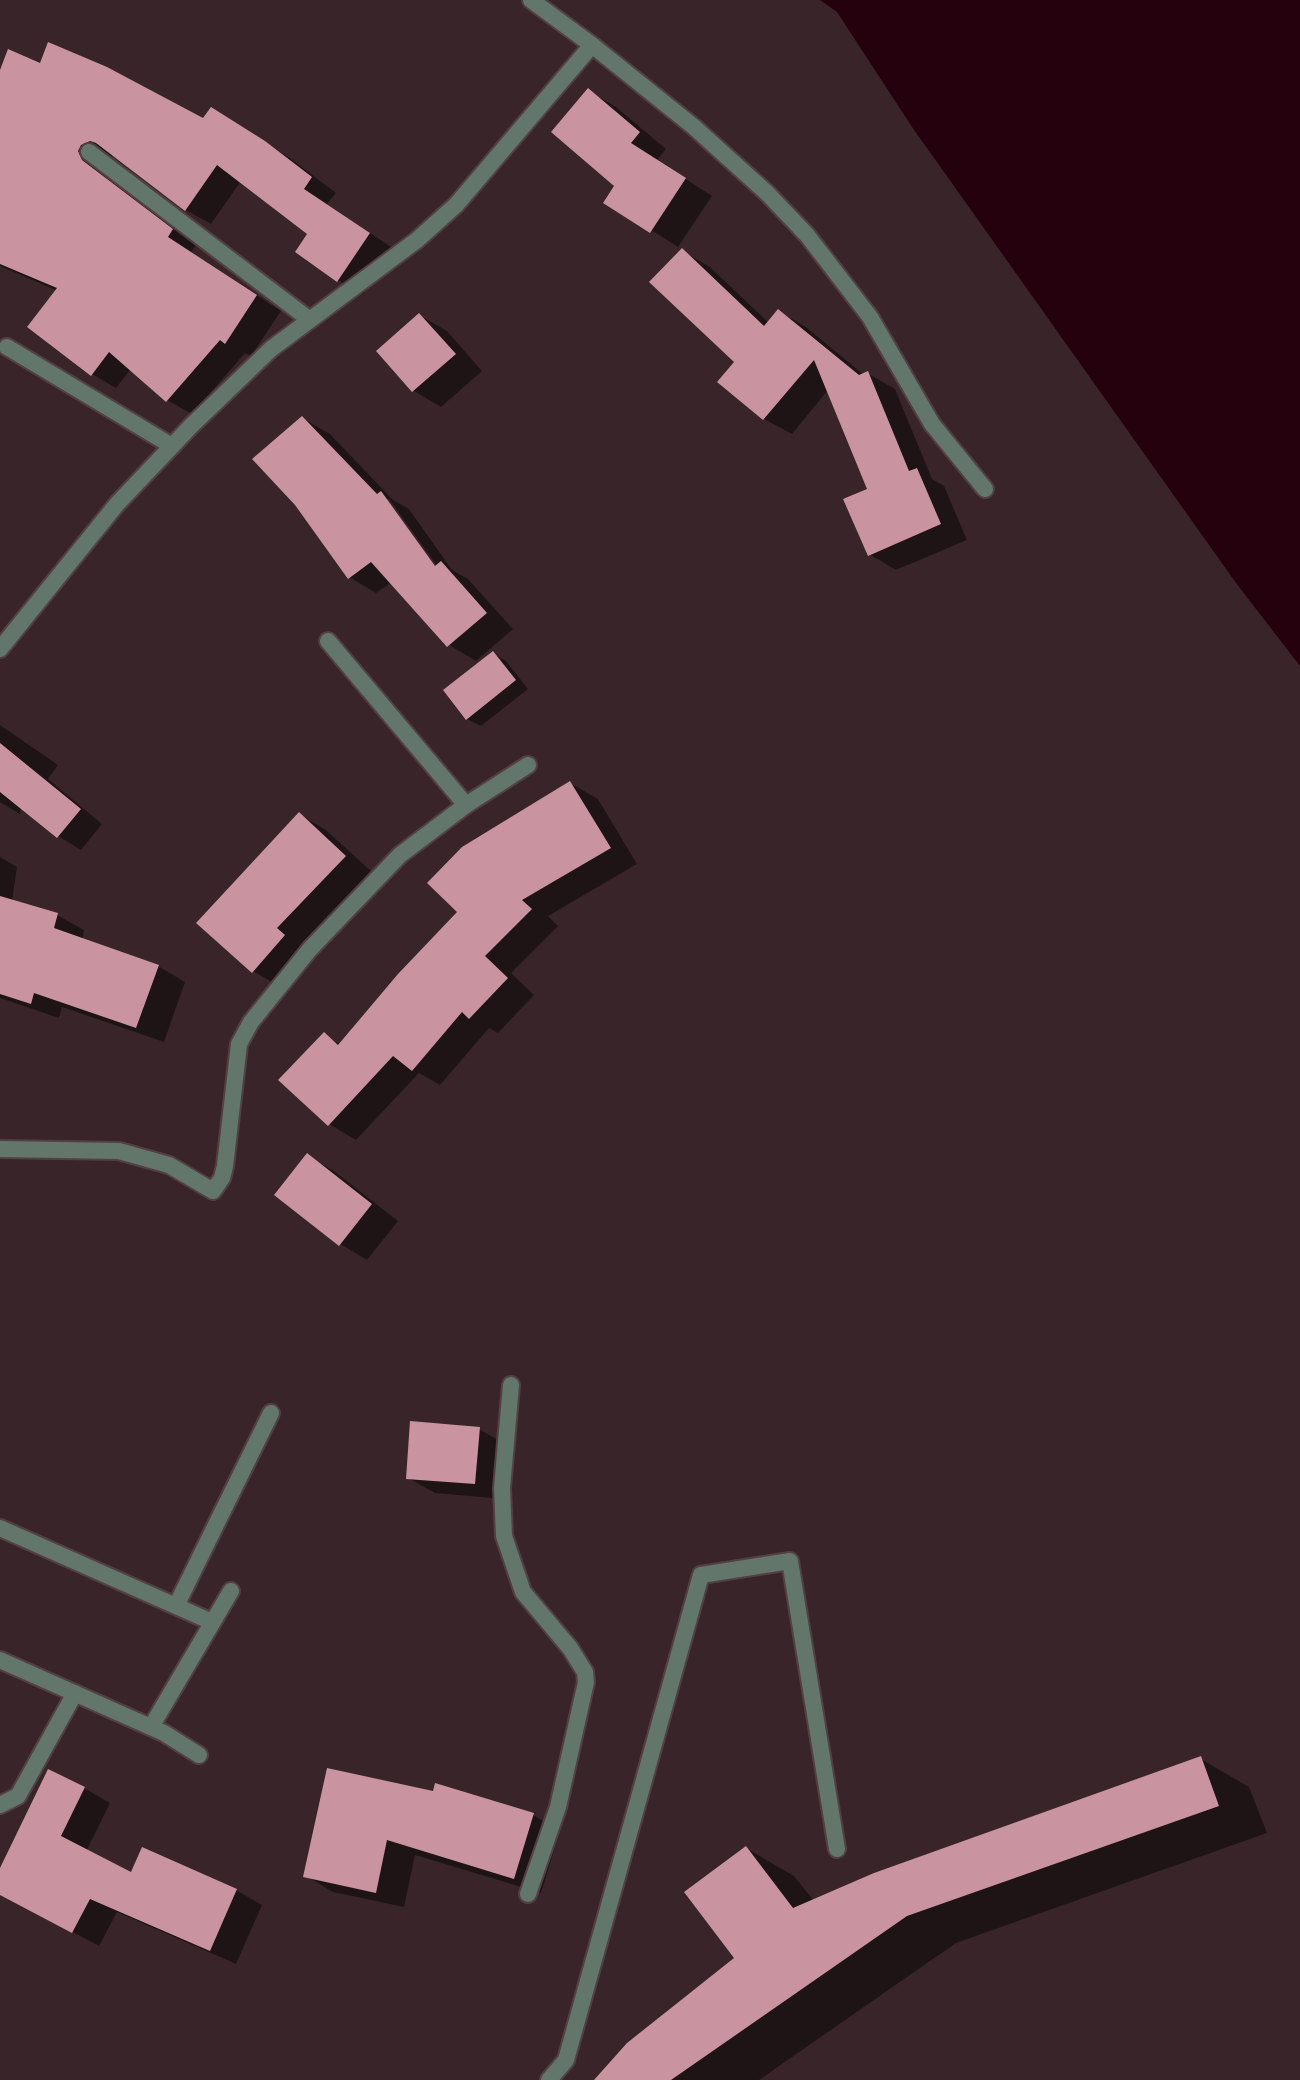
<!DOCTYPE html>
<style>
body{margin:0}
canvas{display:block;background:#392529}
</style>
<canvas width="1300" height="2080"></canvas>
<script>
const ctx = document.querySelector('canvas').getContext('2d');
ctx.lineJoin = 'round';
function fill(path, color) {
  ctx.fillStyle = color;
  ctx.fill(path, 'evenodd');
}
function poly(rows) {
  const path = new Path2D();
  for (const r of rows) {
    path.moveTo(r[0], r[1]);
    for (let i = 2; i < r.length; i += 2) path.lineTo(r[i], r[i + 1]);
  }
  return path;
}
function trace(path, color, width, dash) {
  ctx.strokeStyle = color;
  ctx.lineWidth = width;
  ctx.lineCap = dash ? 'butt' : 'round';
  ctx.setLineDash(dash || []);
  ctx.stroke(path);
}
const water = poly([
 [820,0,1300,0,1300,666,1236,583,912,127,837,12]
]);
const shadow = poly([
 [42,66,204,121,236,124,290,158,336,193,327,204,394,249,363,294,338,280,310,234,241,181,211,224,186,210,114,155,106,158,102,167,106,177,196,245,191,252,281,311,251,356,245,353,192,414,167,400,131,369,116,388,92,374,58,291,0,266,0,75],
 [589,91,616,107,666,149,657,160,712,196,678,247,606,202,617,185],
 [682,251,710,267,769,323,778,311,806,327,864,375,867,373,895,389,932,479,944,486,967,540,896,570,869,554,870,490,828,390,792,434,764,419,720,382,736,362],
 [419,315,447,331,482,371,441,407,414,391,379,351],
 [302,418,330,434,393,500,409,509,452,570,468,579,513,629,476,661,449,645,392,582,376,593,349,577],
 [384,499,389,499,442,573,439,575],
 [493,653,506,661,528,689,481,726,467,719],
 [0,725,58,765,48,779,102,824,81,850,58,836,21,806,20,814,0,802],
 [570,783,598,799,637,864,548,916,558,926,511,973,534,995,498,1033,489,1028,440,1085,419,1073,356,1140,329,1124,324,1035,341,1045],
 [299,814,326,830,372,872,303,945,280,987,253,971],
 [0,857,17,867,12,901,57,915,84,930,82,940,158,966,185,982,164,1042,62,1007,59,1018,0,998],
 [307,1156,334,1171,398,1221,367,1260,340,1244],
 [479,1429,507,1445,502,1499,435,1493,408,1478],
 [1201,1759,1249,1787,1267,1833,956,1943,759,2080,597,2080,737,1958,746,1848,794,1876,814,1901],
 [328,1771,533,1815,560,1831,541,1893,415,1855,404,1907,333,1892,306,1876],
 [84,1788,110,1803,86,1852,132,1875,236,1890,262,1905,236,1964,117,1912,99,1946,0,1893,0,1872]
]);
const building = poly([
 [48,42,107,67,203,118,211,107,265,141,312,177,304,189,370,233,337,282,295,252,307,234,217,165,185,211,96,143,90,141,81,145,78,151,82,160,173,229,168,237,257,295,225,344,220,340,166,402,109,352,91,376,27,327,57,288,0,264,0,70,8,49,40,63],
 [588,88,640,132,631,143,686,178,650,233,603,203,614,186,551,132],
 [682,248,764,326,778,309,859,375,868,371,909,471,917,468,941,524,868,556,843,499,867,489,814,360,763,420,717,382,734,362,649,282],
 [419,313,456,354,412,392,376,351],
 [302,416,377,494,381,491,435,566,441,561,487,613,447,647,371,562,348,579,295,505,252,459],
 [493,651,516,680,466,720,443,690],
 [0,743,81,809,57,838,0,792],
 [570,781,611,848,522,900,532,909,485,956,508,978,469,1019,462,1012,412,1071,393,1056,328,1126,278,1080,324,1032,338,1045,398,974,457,912,427,883,462,847],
 [299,812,346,856,277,928,285,935,252,973,196,923],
 [0,896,58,913,54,928,159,965,136,1028,34,993,31,1004,0,994],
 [307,1153,372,1204,339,1246,274,1195],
 [410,1421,480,1427,475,1484,406,1479],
 [1201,1756,1219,1806,907,1916,671,2080,594,2080,627,2043,734,1958,684,1892,746,1846,793,1908,874,1873],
 [327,1768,433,1791,435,1783,534,1813,514,1879,387,1840,376,1893,303,1877],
 [48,1769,85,1787,61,1836,131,1872,142,1847,237,1889,210,1951,90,1899,72,1933,0,1895,0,1868]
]);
const service = poly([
 [89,152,310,320],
 [7,347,172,446],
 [511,1385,502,1488,504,1536,523,1592,570,1648,585,1672,586,1682,558,1807,528,1894],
 [0,1528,212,1622],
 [176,1606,271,1413],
 [0,1660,164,1733,199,1755],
 [151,1727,231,1591],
 [0,1805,18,1796,75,1693],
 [549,2080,566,2060,701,1575,790,1561,837,1849]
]);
const minor = poly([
 [531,0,592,45,694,127,767,193,807,235,870,317,932,424,985,489],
 [328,641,466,805],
 [0,649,117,504,191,426,271,349,417,240,456,205,592,45],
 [0,1149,119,1151,169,1165,213,1191,222,1178,225,1166,239,1044,251,1022,310,949,400,855,466,805,528,765]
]);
fill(water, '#25010d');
fill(shadow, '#0007');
fill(building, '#c9949f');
trace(service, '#534044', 20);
trace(minor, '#534044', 20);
trace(service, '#62766b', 16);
trace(minor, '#62766b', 16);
</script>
